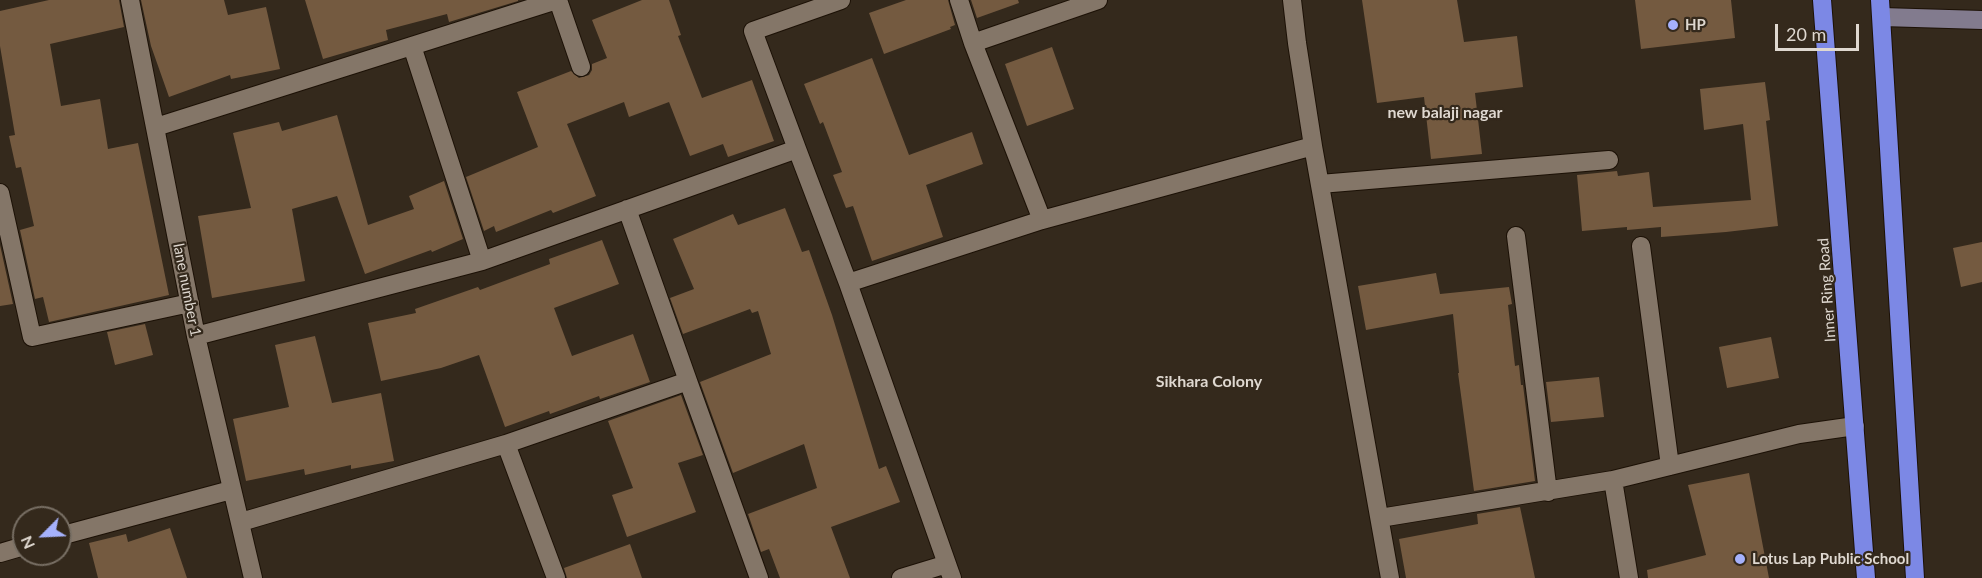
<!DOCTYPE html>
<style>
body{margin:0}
#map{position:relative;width:1982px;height:578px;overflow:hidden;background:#34291c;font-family:Lato,sans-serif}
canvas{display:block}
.north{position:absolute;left:12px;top:506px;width:60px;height:60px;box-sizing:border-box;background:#34291c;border:2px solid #786f64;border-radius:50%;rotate:246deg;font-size:16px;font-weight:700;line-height:24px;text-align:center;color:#dfd8d0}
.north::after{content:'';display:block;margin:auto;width:21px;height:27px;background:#a5b1fc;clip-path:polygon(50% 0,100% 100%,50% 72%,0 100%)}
.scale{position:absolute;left:1775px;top:24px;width:84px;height:27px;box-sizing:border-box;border:3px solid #dfd8d0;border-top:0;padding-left:8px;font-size:18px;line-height:21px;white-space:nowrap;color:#dfd8d0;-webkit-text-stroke:4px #34291c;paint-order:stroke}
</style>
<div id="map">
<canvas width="1982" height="578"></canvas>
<div class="north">N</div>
<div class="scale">20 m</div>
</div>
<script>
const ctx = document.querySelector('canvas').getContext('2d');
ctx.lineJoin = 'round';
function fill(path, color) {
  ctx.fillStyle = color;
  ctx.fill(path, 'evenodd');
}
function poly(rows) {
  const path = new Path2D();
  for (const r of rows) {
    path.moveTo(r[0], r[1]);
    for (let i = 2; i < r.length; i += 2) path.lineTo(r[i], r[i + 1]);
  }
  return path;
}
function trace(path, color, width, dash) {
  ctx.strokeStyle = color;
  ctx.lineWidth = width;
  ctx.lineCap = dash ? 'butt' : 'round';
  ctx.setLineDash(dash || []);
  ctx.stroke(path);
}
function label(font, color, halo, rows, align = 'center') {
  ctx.font = font + ' Lato,sans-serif';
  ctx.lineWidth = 4.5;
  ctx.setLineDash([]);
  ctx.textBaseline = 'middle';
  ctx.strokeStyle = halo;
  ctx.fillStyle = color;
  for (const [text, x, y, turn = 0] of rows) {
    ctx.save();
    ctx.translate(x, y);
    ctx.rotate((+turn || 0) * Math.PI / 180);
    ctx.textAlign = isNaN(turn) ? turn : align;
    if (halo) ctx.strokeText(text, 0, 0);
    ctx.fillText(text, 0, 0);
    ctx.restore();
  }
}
const building = poly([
 [49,0,119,0,124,27,50,44,61,106,100,99,108,149,138,143,169,295,49,322,43,297,35,299,20,230,34,226,21,167,16,168,9,136,15,135,0,46,0,11],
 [141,0,224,0,228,15,266,7,280,69,231,79,230,75,169,97,151,46],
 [305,0,518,0,518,1,449,22,447,14,386,30,388,40,323,59],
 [642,0,669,0,681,35,678,36,702,98,752,80,774,141,728,157,723,144,690,156,669,102,629,117,624,102,567,124,596,196,553,213,551,210,496,232,494,226,484,231,466,177,538,147,517,92,571,71,579,78,589,75,592,70,592,64,607,58,592,20],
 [906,0,948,0,955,25,950,27,951,29,884,54,869,13],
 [971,0,1018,0,1019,3,977,18],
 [1362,0,1457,0,1464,42,1517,36,1523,87,1475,93,1482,154,1431,159,1424,97,1377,103],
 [1635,0,1731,0,1735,38,1641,49],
 [1052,47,1074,109,1027,126,1005,64],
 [872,58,909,155,972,132,983,164,926,185,943,237,872,261,853,206,846,208,833,175,842,172,823,122,820,124,804,84],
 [1765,82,1770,120,1766,121,1778,226,1726,232,1661,237,1661,227,1627,230,1627,227,1582,231,1577,175,1617,171,1618,176,1649,172,1653,207,1751,200,1743,124,1704,130,1700,89],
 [337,115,368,225,414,209,409,196,444,181,463,239,432,252,431,250,365,274,337,196,292,209,305,281,212,298,198,216,251,208,233,133,279,122,282,131],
 [785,208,802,252,809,250,832,315,879,469,886,466,900,502,831,527,850,578,780,578,769,549,761,552,748,514,817,488,804,444,733,473,700,382,771,354,758,311,752,313,750,309,683,334,670,298,694,289,673,239,733,214,738,225],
 [602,240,619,284,554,308,572,356,633,334,650,382,600,399,599,396,550,414,549,411,505,427,479,355,441,368,381,381,368,323,416,313,415,309,478,287,480,290,550,264,549,259],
 [1982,242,1982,282,1961,287,1953,248],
 [0,245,13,304,0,306],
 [1436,273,1440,294,1509,287,1512,304,1508,305,1515,366,1519,365,1521,385,1523,385,1535,481,1474,491,1458,373,1459,373,1453,314,1366,330,1358,286],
 [145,324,153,355,115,365,107,332],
 [315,336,332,403,381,393,394,461,351,469,351,465,305,475,304,469,246,481,233,419,289,407,275,345],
 [1771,337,1779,378,1727,388,1719,347],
 [1599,377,1604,417,1551,422,1546,382],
 [681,395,703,455,678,463,696,512,627,537,612,495,633,488,608,421],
 [1749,473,1769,578,1648,578,1647,570,1706,555,1688,485],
 [1520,507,1535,578,1406,578,1399,539,1478,524,1477,514],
 [170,528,187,578,98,578,89,543,126,534,128,542],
 [630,544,642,578,567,578,564,568]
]);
const street = poly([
 [130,0,196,336,253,578],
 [558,0,581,67],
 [959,0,973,43],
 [1292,0,1297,43,1313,146],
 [412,46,482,261],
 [156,127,557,0],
 [797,149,753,31,841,0],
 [1320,184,1609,160],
 [0,193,32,337,190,303],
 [627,209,688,381],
 [1042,220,973,43,1098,0],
 [1516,236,1548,492],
 [1641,246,1670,466],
 [196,336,482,261,797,149,848,283],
 [506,444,688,381,759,578],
 [1613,480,1629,578],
 [1380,518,1613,480,1799,434,1855,426],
 [241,522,506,444,556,578],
 [60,536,231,490],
 [0,553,24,546],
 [947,564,848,283,1042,220,1313,146,1390,578],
 [901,578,947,564,952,578]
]);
const secondary = poly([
 [1882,17,1982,20]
]);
const highway = poly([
 [1822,0,1866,578],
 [1880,0,1915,578]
]);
const markers = [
 [1673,25,6,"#a5b1fc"],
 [1740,559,6,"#a5b1fc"]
];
const poiNames = [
 ["HP",1685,25],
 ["Lotus Lap Public School",1752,559]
];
const streetNames = [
 ["lane number 1",187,290,79],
 ["Inner Ring Road",1827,290,-94]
];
const neighbourhoodNames = [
 ["new balaji nagar",1445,113],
 ["Sikhara Colony",1209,382]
];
fill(building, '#745a40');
trace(street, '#1c1106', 20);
trace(secondary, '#1c1106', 20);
trace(highway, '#1c1106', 20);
trace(street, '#847668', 18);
trace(secondary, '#827b8e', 18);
trace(highway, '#7c88e5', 18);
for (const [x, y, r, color] of markers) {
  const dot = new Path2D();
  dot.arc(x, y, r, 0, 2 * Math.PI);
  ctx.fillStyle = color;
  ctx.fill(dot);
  trace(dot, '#34291c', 2);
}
label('bold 15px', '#dfd8d0', '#34291c', poiNames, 'left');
label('15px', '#dfd8d0', '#34291c', streetNames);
label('bold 16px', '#dfd8d0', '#34291c', neighbourhoodNames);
</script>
